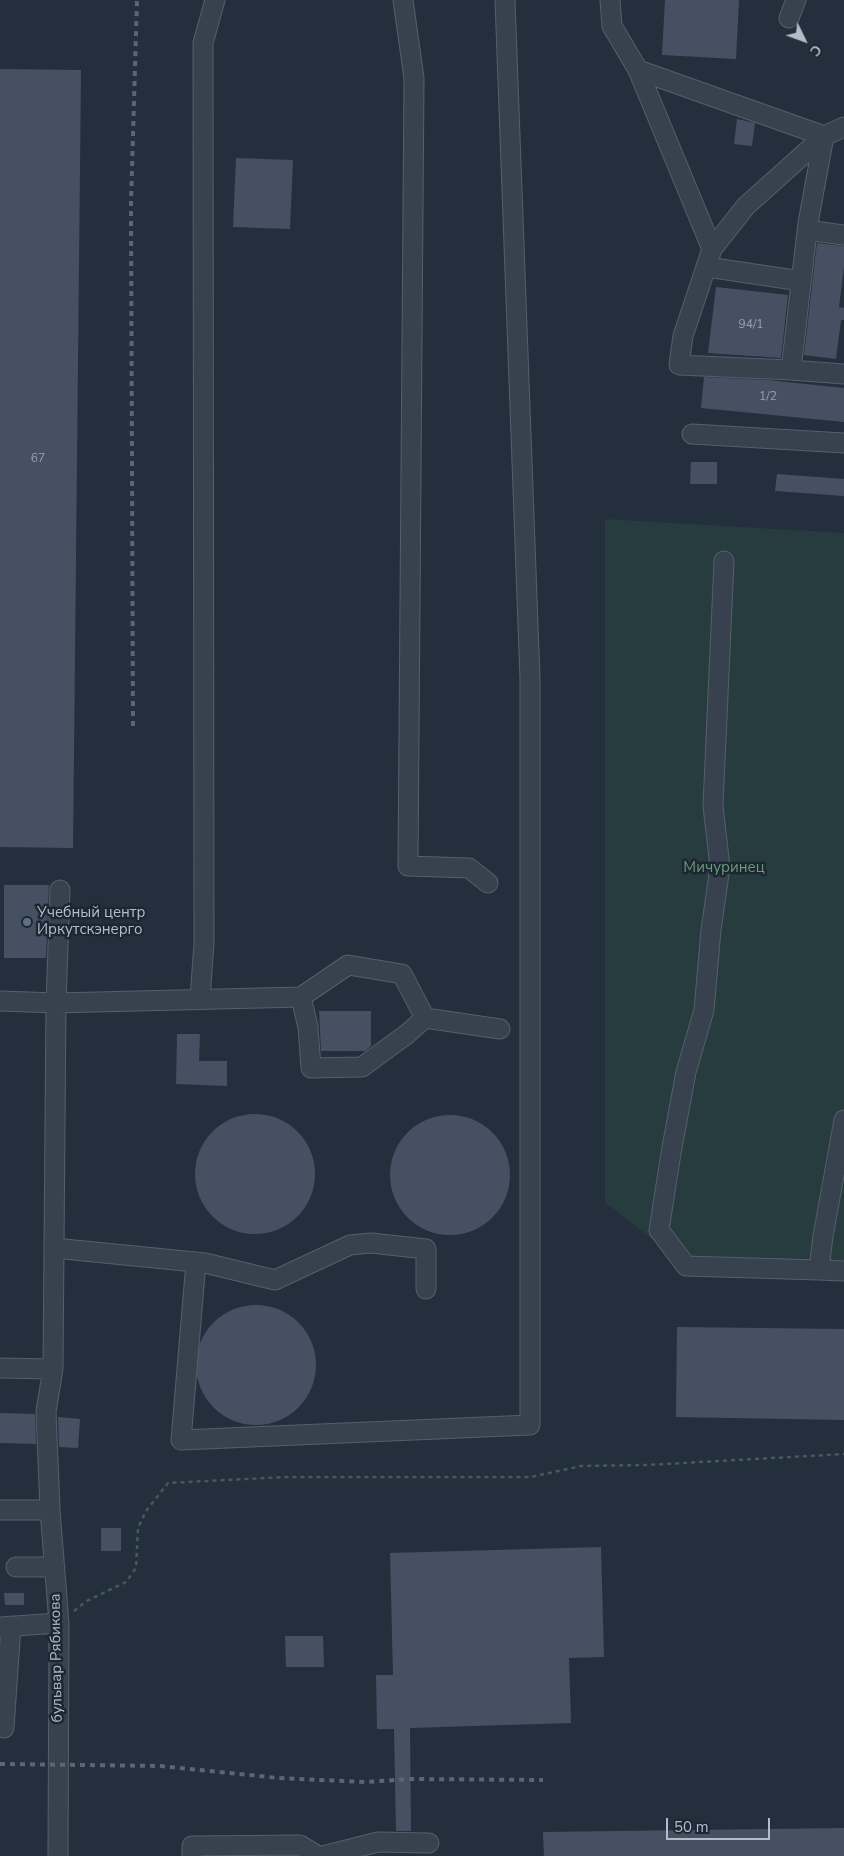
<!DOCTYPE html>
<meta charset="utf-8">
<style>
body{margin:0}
#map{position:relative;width:844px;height:1856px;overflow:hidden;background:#242f3e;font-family:"Nunito Sans",sans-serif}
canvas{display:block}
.north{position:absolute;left:779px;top:15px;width:50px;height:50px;-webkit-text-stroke:4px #1d2633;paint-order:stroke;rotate:132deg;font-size:14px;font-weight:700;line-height:20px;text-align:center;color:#b4bcc9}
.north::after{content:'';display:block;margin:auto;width:18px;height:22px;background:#b4bcc9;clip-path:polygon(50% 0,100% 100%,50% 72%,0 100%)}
.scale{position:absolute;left:666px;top:1818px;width:104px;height:22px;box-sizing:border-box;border:2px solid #b4bcc9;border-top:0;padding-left:6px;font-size:15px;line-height:18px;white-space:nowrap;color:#b4bcc9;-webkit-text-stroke:4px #1d2633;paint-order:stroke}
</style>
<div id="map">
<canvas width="844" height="1856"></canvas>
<div class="north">С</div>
<div class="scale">50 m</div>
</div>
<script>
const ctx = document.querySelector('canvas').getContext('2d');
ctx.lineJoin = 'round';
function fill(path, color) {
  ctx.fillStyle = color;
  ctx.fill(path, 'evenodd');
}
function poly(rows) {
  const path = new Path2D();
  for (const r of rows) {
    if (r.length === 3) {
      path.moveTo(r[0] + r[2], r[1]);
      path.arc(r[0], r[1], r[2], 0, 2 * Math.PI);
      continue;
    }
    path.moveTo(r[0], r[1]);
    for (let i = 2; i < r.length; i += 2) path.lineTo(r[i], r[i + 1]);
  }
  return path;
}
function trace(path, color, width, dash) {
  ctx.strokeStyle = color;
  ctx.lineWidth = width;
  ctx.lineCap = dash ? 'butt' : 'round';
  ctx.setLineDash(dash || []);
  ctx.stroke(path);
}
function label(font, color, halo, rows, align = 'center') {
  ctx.font = font + ' "Nunito Sans",sans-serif';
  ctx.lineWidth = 5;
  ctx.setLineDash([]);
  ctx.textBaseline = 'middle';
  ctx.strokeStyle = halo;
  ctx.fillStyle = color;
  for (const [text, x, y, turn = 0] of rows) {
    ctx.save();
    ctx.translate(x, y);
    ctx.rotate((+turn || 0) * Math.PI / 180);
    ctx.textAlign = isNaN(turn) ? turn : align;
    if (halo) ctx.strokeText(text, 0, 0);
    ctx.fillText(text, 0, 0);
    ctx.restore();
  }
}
const green = poly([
 [605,519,844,533,844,1271,686,1266,605,1202]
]);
const building = poly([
 [665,0,739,0,736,59,662,55],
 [0,69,81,70,73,848,0,847],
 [737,119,755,123,752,146,734,144],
 [236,158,293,160,290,229,233,227],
 [817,243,844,246,844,267,839,307,844,308,844,320,841,320,836,359,804,355],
 [716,287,788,295,781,358,708,353],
 [704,377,768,380,844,388,844,422,701,408],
 [691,462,717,462,717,484,690,484],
 [777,474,844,479,844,496,775,491],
 [4,885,49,885,46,958,4,958],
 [319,1011,371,1011,371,1046,365,1051,321,1051],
 [177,1034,200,1034,199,1061,227,1061,227,1086,176,1084],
 [255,1174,60],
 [450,1175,60],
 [256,1365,60],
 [677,1327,844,1329,844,1420,676,1417],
 [0,1413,35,1414,36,1444,0,1443],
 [58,1417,80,1419,78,1448,59,1447],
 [101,1528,121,1528,121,1551,101,1551],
 [601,1547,604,1657,569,1658,571,1723,410,1728,411,1831,396,1831,394,1729,377,1729,376,1675,393,1675,390,1553],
 [4,1593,24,1593,24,1605,5,1605],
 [285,1636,323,1636,324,1667,286,1667],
 [844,1828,844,1856,544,1856,543,1832]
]);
const path = poly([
 [74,1611,85,1602,126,1582,136,1568,138,1528,146,1511,168,1483,285,1477,531,1477,581,1466,647,1465,844,1454]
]);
const minor = poly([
 [403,0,414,78,408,866,469,868,488,883],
 [610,0,612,26,638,70,824,136,808,223,791,370,679,365,683,336,712,249,746,206,824,136,844,127],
 [789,18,796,0],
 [638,70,712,249],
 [807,230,844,235],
 [707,267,801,281],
 [791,370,844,374],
 [692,434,844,443],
 [724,561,713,806,720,867,711,930,704,1010,686,1072,671,1153,659,1230,686,1266,819,1270],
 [301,997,308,1027,311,1068,362,1067,407,1034,425,1018,500,1029],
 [200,999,204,943,203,43,215,0],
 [0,1001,56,1003,301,997,348,965,402,974,425,1018],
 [844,1120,823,1236,819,1270,844,1271],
 [54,1248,205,1263,275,1280,350,1245,371,1243,426,1249,426,1289],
 [196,1262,181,1440,530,1425,530,679,505,0],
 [0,1368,53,1369],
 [0,1510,50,1510,59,1623,58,1856],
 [50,1510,46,1411,53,1369,56,1003,60,890],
 [16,1567,55,1567],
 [0,1627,59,1623],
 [4,1728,11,1626],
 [192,1856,192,1846,300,1845,318,1856],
 [323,1856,378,1842,429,1843]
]);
const rail = poly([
 [133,726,131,203,137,0],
 [0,1764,161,1766,278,1778,365,1782,411,1779,543,1780]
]);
const markers = [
 [27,922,5,"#5c6f8a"]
];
const numberNames = [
 ["94/1",751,325],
 ["1/2",768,397],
 ["67",38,459]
];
const parkNames = [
 ["Мичуринец",724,868]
];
const poiNames = [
 ["Учебный центр",37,913],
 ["Иркутскэнерго",37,930]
];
const streetNames = [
 ["бульвар Рябикова",57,1658,-91]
];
fill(green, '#263c3f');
fill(building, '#455162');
trace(minor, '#565f6c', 21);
trace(path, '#44595c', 2.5, [4, 4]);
trace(minor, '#38414e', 19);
trace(rail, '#5a6575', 4, [5, 5]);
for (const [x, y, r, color] of markers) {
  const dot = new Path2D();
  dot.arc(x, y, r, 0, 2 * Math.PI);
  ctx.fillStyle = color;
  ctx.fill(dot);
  trace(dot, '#1d2633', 2);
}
label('12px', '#98a1af', null, numberNames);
label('15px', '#6b9a76', '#1d2633', parkNames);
label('15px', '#b4bcc9', '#1d2633', poiNames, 'left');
label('15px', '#b4bcc9', '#1d2633', streetNames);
</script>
